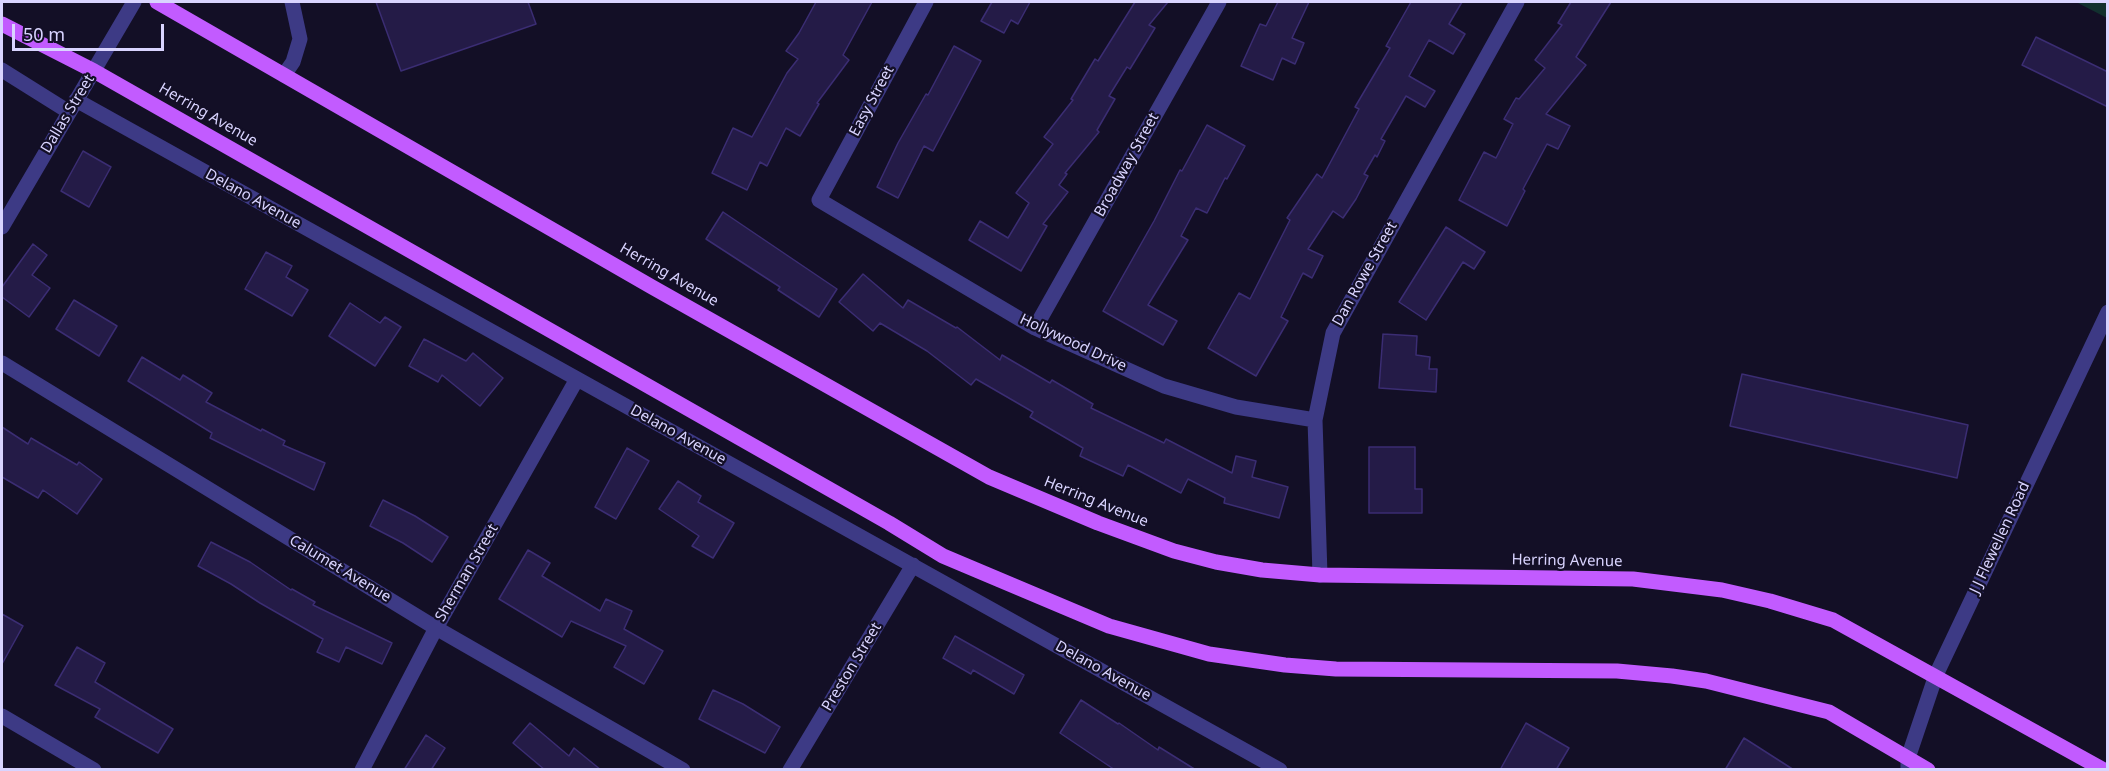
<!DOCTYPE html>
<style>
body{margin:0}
#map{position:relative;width:2109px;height:771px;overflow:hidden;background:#130f26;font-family:"Noto Sans",sans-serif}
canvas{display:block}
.frame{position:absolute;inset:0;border:3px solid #d9d4ff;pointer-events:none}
.scale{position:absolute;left:12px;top:24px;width:152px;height:27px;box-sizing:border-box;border:3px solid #d9d4ff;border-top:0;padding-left:8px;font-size:18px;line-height:21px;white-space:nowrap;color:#d9d4ff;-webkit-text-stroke:4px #130f26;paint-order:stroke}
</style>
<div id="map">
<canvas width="2109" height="771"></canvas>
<div class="frame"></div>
<div class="scale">50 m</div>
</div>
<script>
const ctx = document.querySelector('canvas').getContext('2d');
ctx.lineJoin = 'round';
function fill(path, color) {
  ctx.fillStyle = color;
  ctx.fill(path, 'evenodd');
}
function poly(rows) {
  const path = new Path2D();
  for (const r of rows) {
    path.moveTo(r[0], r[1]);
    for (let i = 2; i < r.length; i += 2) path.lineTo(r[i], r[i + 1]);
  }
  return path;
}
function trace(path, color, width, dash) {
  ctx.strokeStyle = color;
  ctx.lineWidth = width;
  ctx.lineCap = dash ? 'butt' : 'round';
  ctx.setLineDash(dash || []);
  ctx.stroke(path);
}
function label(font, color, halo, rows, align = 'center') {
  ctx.font = font + ' "Noto Sans",sans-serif';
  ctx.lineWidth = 4.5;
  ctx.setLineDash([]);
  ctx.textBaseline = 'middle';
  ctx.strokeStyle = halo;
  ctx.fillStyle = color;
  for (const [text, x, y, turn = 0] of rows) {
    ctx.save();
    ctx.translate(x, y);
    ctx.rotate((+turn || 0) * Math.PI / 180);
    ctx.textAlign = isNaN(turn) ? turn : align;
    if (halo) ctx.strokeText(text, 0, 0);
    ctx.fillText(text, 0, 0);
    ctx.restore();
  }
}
const green = poly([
 [2076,2,2107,2,2107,18]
]);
const building = poly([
 [376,2,528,2,536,24,401,71,376,2],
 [816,2,872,2,843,55,849,60,817,103,819,104,800,136,786,128,767,166,760,162,747,190,712,173,733,128,752,137,787,73,798,59,786,51,799,33,816,2],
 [992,2,1030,2,1018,24,1011,20,1004,33,981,21,992,2],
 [1135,2,1168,2,1149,25,1155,28,1130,69,1127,67,1109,96,1115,99,1097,130,1099,132,1065,173,1067,174,1059,185,1068,192,1043,224,1047,226,1021,271,969,240,980,221,1008,238,1029,203,1016,193,1053,144,1044,137,1073,100,1071,99,1095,59,1098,61,1135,2],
 [1278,2,1309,2,1292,38,1304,43,1295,64,1282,58,1273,80,1241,66,1260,24,1266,26,1278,2],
 [1411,2,1462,2,1449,24,1465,34,1453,54,1429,40,1409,76,1435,91,1425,107,1406,96,1381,139,1385,141,1377,157,1375,155,1364,174,1368,176,1356,199,1343,218,1333,211,1308,249,1323,256,1312,278,1303,273,1281,317,1288,321,1256,376,1208,348,1239,293,1250,299,1290,220,1287,218,1317,174,1322,178,1359,109,1355,107,1390,48,1386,46,1411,2],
 [1571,2,1611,2,1576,57,1586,65,1546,114,1570,126,1558,149,1547,144,1523,189,1525,191,1507,226,1459,200,1484,152,1496,158,1513,124,1504,119,1516,98,1519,99,1545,68,1535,60,1562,25,1558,23,1571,2],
 [2036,37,2108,72,2108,107,2022,65,2036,37],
 [954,46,981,61,933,151,924,146,898,198,877,187,898,143,926,94,928,95,954,46],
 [1207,125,1245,146,1227,179,1225,178,1207,213,1196,208,1181,236,1188,240,1148,305,1177,321,1163,345,1103,311,1154,221,1180,170,1182,171,1207,125],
 [83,151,111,167,89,207,61,191,83,151],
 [723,212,837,289,819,317,778,290,780,287,706,239,723,212],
 [1446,227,1485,252,1474,269,1463,262,1426,320,1399,302,1446,227],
 [33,244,47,255,32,275,50,288,29,317,2,297,2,287,33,244],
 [266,252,292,266,286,277,308,290,292,316,245,289,266,252],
 [863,274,903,308,908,300,956,328,957,327,1000,360,1002,355,1050,383,1052,380,1093,404,1091,408,1164,443,1166,439,1232,473,1236,456,1256,461,1252,477,1288,487,1279,518,1224,503,1225,498,1188,479,1181,493,1128,465,1123,476,1080,456,1083,448,1030,417,1033,412,976,379,971,385,927,351,880,323,873,331,839,302,863,274],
 [74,300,117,326,99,356,56,329,74,300],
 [350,303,380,323,385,317,401,327,375,366,329,336,350,303],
 [1383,334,1417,336,1416,355,1430,357,1429,369,1437,369,1436,392,1379,388,1383,334],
 [424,339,466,361,473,353,503,378,480,406,442,375,438,382,409,366,424,339],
 [142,357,180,380,183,375,212,393,206,402,261,431,262,429,285,441,283,445,325,463,314,490,210,438,212,433,128,381,142,357],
 [1742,374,1968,425,1957,478,1730,426,1742,374],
 [2,427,28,444,31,438,77,465,79,462,102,479,77,514,43,490,38,498,2,477,2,427],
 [1369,447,1415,447,1415,489,1422,489,1422,513,1369,513,1369,447],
 [627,448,649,461,616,519,595,507,627,448],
 [678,481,701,496,698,502,734,523,713,558,692,546,699,536,659,509,678,481],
 [383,500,415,516,448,537,432,562,403,543,370,526,383,500],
 [211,542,250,562,291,590,292,589,315,602,313,605,392,643,382,664,346,647,339,662,317,652,323,639,260,603,231,584,198,566,211,542],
 [528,550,550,563,542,576,600,611,606,599,632,611,624,629,663,651,644,684,614,667,626,646,571,621,562,637,499,599,528,550],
 [2,614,23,626,2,664,2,614],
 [955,636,1024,675,1014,694,973,670,971,674,943,658,955,636],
 [77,647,105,663,95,682,173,729,158,753,95,717,100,709,55,685,77,647],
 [713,690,743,704,780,727,765,753,699,719,713,690],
 [1081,700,1118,724,1119,723,1158,750,1159,747,1196,770,1115,770,1060,733,1081,700],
 [530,723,569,756,574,748,601,770,545,770,513,743,530,723],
 [1526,723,1569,748,1556,770,1500,770,1526,723],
 [426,735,445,748,431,770,404,770,426,735],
 [1744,738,1794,770,1725,770,1744,738]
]);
const minor = poly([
 [926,2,819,200,1035,328,1164,386,1236,407,1315,420],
 [2,70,69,112],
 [284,75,293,62,300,39,292,2],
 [76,100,1280,770],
 [2,227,134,2],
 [1035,328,1219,2],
 [2,363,436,628,683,770],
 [1320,575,1315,420,1333,333,1517,2],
 [2,716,94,770],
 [362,770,436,628,577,379],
 [790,770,913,565],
 [1908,770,1908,758,1936,675,2108,312]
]);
const major = poly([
 [157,2,652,287,989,477,1098,523,1174,551,1216,562,1262,570,1320,575,1633,579,1722,590,1770,601,1833,620,2104,770],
 [2,24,94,71,889,523,943,556,1109,626,1209,654,1285,665,1336,669,1617,671,1672,676,1706,681,1829,712,1928,770]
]);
const streetNames = [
 ["Easy Street",872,101,-62],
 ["Dallas Street",68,114,-59],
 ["Herring Avenue",208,115,30],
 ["Broadway Street",1127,165,-61],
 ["Delano Avenue",253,199,29],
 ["Dan Rowe Street",1365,274,-61],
 ["Herring Avenue",669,275,30],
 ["Hollywood Drive",1073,343,25],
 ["Delano Avenue",678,435,29],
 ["Herring Avenue",1096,502,22],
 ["J J Flewellen Road",2000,538,-65],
 ["Herring Avenue",1567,561,1],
 ["Calumet Avenue",340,569,31],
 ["Sherman Street",467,573,-60],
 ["Preston Street",852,667,-59],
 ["Delano Avenue",1103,671,29]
];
fill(green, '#12302f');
fill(building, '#241b47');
trace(building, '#3b2d73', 1.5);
trace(minor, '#3d3a85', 15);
trace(major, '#c25bff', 15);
label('15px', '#d9d4ff', '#130f26', streetNames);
</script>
